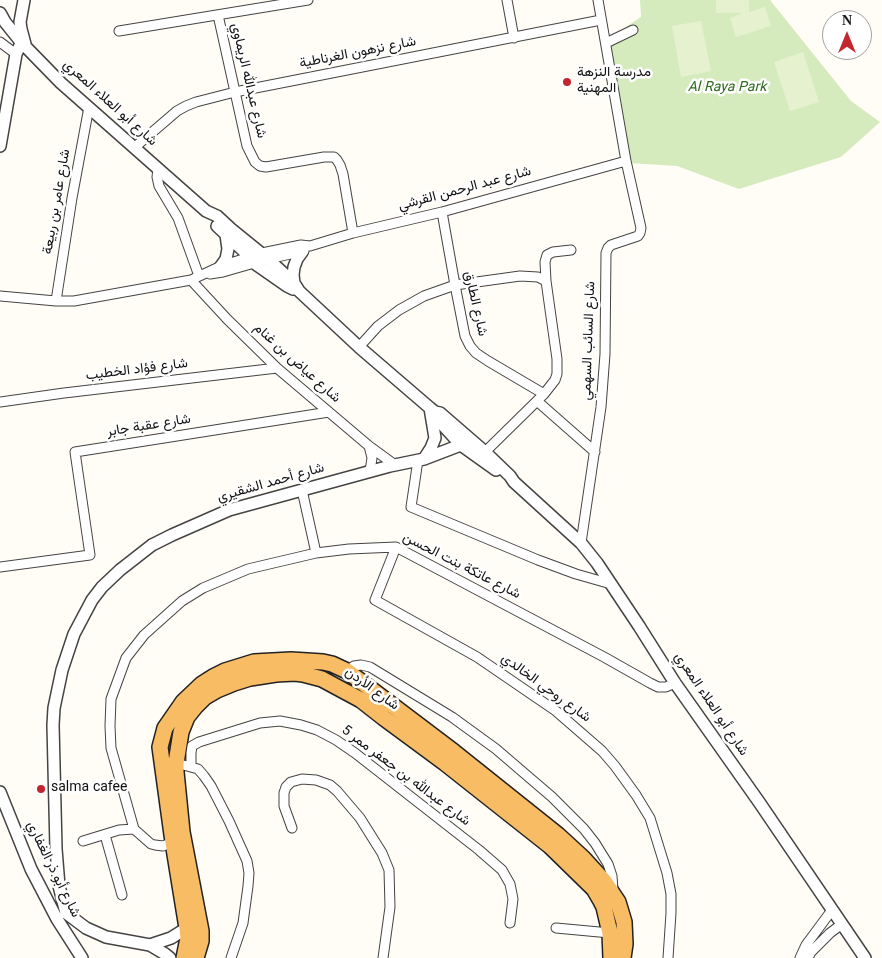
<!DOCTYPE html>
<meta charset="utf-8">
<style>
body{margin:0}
#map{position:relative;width:882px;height:958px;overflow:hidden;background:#fffdf5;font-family:Georgia,serif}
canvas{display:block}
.north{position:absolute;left:822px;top:10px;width:50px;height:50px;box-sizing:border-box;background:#fff;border:1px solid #a0a0a0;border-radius:50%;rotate:0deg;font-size:14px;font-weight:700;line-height:20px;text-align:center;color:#111}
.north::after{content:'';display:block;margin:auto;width:18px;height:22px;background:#c4262e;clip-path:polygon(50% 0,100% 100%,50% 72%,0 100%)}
</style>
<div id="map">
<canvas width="882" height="958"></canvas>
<div class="north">N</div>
</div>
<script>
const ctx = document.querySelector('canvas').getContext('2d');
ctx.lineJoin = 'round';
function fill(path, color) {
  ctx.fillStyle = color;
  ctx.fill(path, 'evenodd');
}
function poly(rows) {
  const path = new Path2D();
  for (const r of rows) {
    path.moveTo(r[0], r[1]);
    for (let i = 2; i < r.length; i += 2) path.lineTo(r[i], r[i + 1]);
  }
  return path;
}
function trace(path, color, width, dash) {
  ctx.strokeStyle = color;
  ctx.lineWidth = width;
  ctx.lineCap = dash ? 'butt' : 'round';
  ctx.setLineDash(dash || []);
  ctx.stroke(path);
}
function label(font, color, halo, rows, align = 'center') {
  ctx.font = font + ' Georgia,Vazirmatn,serif';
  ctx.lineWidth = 5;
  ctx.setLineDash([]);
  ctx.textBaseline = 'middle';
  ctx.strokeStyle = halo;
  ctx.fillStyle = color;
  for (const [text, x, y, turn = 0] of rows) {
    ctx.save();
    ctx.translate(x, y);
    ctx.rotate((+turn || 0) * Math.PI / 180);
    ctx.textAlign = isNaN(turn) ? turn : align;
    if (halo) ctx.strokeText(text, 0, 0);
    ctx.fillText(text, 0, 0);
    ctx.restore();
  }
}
const green = poly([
 [640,0,770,0,851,101,880,122,841,157,739,189,677,166,629,163,605,41,641,17]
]);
const pitch = poly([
 [716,0,749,0,749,12,765,7,771,26,736,37,730,18,743,13,716,13],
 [701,21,711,71,681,77,672,26],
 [803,52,819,102,790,111,774,62]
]);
const minor = poly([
 [507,0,514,38],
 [218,15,247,146,255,162,260,166,266,167,324,157,334,157,337,160,340,165,343,174,353,233],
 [119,31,308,0],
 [0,42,16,54],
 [606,43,633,30],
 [135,147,177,111,186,106,196,102,235,92,601,20],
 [158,168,157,177,159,186,178,218,199,276],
 [442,212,455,285,465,336,470,346,476,353,488,361,544,394],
 [210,274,223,272,268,259,304,251],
 [191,280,227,319,277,368,369,446,395,465],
 [0,296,56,301,74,301,191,280,221,266,262,253,301,245,310,246,353,233,442,212,626,161],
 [56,301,72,198,89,107],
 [359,347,378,326,399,310,424,296,455,285,520,276,538,277,546,281],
 [537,401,595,452],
 [0,402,64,393,277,368],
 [369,446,372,458,370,471],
 [485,452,544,394,555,380,557,374,557,359,546,281,545,262,547,255,553,252,571,250],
 [418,460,411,507,538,560,576,574,611,584],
 [302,490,316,553],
 [581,543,601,407,605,354,606,253,608,248,611,245,638,236,640,233,641,228,626,161,598,0],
 [396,547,375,600,477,657,556,711,602,751,615,766,636,795,650,818,667,873,671,894,671,913,668,958],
 [0,567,90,555,75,452,329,412],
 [347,671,354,666,361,665,370,667,452,717,496,749,552,797,584,829,595,843,608,864,612,876,613,890],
 [176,763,198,769,204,776,211,786,229,821,247,861,249,873,248,886,243,923,231,958],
 [191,766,191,753,192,746,199,742,260,723,280,721,301,725,317,730,336,740,355,753,479,850,502,870,510,884,513,899,510,923],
 [292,828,284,806,284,793,286,787,291,782,302,779,316,780,330,785,337,791,360,818,382,853,389,870,390,907,383,958],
 [134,829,111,748,110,726,111,699,126,658,144,635,182,601,203,588,248,569,316,553,349,549,396,547,604,657,650,683,658,687,666,687,675,683],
 [105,835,122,895],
 [83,841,119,830,134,829,151,844,155,845,163,846,173,842],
 [556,928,610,933],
 [800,958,806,945,832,910],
 [808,958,811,952,830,933,842,924]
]);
const tertiary = poly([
 [24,0,20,22,21,29,25,44],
 [0,13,5,22,21,42,61,83,206,211,217,216,231,229,268,259,294,283,299,291,359,347,430,408,435,412,440,413,485,452,510,476,514,482,581,543,597,563,639,626,675,683,759,802,865,958],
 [0,146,16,54,23,39],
 [217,226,250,257,254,263,287,286,293,289],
 [221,266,226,259,228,249,226,235],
 [294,283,293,275,294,267,297,259,302,252],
 [440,422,461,445,496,470],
 [424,459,431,448,435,438,430,408],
 [0,792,31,869,57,919,82,958],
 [150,945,171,938,187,928],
 [170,958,165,954,150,945,106,937,86,928,66,913,59,886,56,849,53,725,54,708,62,670,74,634,92,600,102,587,120,570,152,545,172,535,229,510,390,466,424,459,471,441]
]);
const trunk = poly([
 [184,958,188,938,187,928,173,842,160,747,165,728,183,702,202,684,213,677,225,671,254,662,291,660,323,662,332,664,347,671,454,752,558,835,583,858,604,881,618,902,624,922,625,944,623,958],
 [196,958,201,941,201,931,182,832,176,772,176,763,181,732,187,717,195,707,205,697,217,690,234,683,250,678,276,674,295,673,303,674,322,679,361,700,384,718,445,763,550,846,594,889,601,901,604,907,610,933,611,958]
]);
const markers = [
 [567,82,5,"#c4262e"],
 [41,789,5,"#c4262e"]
];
const streetNames = [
 ["شارع نزهون الغرناطية",358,54,-11],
 ["شارع عبدالله الريماوي",247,81,77],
 ["شارع أبو العلاء المعري",109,104,42],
 ["شارع عبد الرحمن القرشي",465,190,-15],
 ["شارع عامر بن ربيعة",58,202,-80],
 ["شارع الطارق",474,304,77],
 ["شارع السائب السهمي",590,341,-88],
 ["شارع عياض بن غنام",296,364,42],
 ["شارع فؤاد الخطيب",137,371,-7],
 ["شارع عقبة جابر",149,427,-9],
 ["شارع أحمد الشقيري",271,484,-16],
 ["شارع عاتكة بنت الحسن",461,567,27],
 ["شارع روحي الخالدي",545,689,36],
 ["شارع الأردن",371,690,36],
 ["شارع أبو العلاء المعري",710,705,56],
 ["شارع عبدالله بن جعفر ممر 5",405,777,37],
 ["شارع أبو ذر الغفاري",52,870,64]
];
const poiNames = [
 ["مدرسة النزهة",577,74],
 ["المهنية",577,90],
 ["salma cafee",51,789]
];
const parkNames = [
 ["Al Raya Park",727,89]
];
fill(green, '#d5ebbd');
fill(pitch, '#e6f2cf');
trace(minor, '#444', 11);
trace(tertiary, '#444', 14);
trace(trunk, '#222', 18);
trace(minor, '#fff', 9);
trace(tertiary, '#fff', 11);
trace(trunk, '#f7bc64', 15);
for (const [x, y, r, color] of markers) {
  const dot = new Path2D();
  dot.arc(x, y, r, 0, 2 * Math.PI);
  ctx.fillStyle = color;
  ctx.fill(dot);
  trace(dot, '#fff', 2);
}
label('14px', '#111', '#fff', streetNames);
label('14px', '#111', '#fff', poiNames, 'left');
label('italic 14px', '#2f6b1f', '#fff', parkNames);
</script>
